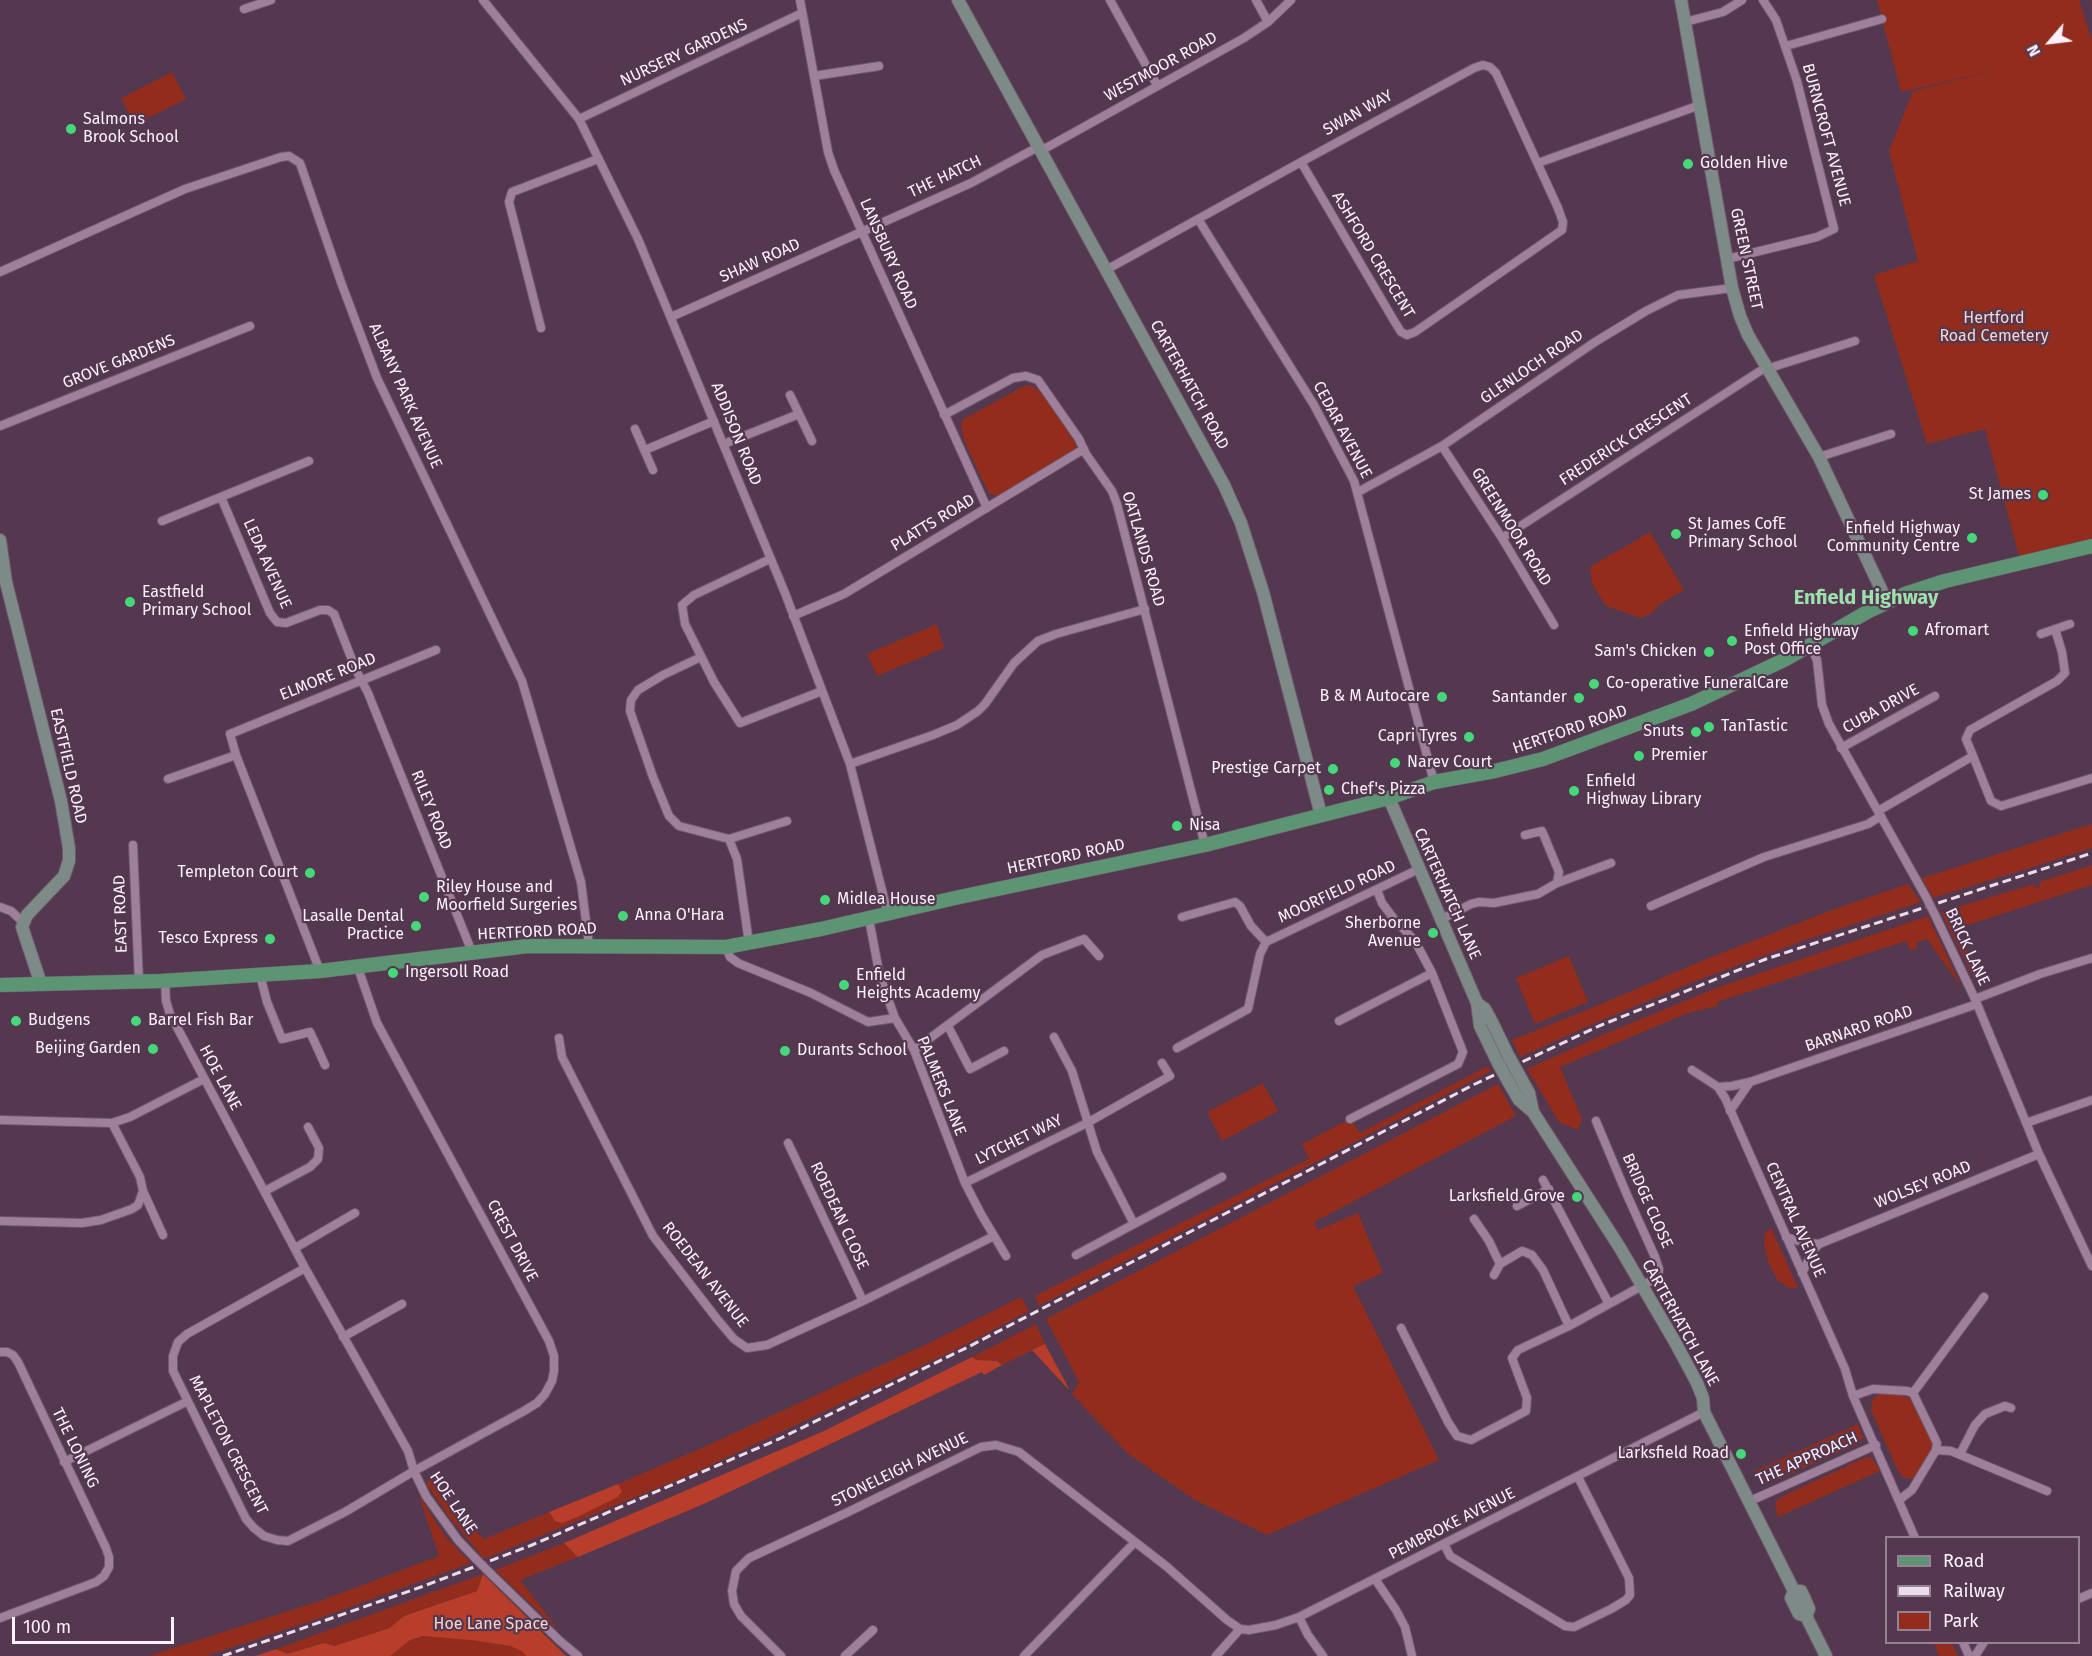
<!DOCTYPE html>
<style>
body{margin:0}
#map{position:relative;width:2092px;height:1656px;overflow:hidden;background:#53384f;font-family:"Fira Sans",sans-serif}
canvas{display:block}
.legend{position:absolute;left:1885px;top:1536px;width:195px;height:108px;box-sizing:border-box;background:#53384f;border:2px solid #978194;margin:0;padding:8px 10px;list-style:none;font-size:18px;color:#fdeffb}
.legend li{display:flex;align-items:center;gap:12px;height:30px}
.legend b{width:30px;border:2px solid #978194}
.north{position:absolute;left:2020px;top:12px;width:60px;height:60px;-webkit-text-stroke:4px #53384f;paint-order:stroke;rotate:242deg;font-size:16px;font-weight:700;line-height:24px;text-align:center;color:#fdeffb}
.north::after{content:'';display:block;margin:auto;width:21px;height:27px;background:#fdeffb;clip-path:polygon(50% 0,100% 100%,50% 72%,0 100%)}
.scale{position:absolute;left:12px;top:1617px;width:162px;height:27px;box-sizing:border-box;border:3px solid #fdeffb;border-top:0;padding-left:8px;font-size:18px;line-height:21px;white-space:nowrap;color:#fdeffb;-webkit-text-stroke:4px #53384f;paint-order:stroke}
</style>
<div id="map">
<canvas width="2092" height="1656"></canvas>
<ul class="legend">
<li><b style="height:8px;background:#5c9474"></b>Road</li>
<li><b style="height:8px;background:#ebdce9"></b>Railway</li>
<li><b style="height:16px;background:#922d1e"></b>Park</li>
</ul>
<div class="north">N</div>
<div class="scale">100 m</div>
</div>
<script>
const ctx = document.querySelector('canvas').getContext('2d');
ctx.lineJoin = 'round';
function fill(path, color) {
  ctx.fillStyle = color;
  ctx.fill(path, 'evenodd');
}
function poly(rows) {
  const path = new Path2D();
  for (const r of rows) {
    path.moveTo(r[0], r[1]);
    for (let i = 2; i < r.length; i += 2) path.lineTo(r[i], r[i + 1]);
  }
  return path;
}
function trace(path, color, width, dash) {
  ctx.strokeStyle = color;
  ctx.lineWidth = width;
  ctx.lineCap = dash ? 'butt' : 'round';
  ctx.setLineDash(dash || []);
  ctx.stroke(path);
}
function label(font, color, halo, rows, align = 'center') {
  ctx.font = font + ' "Fira Sans",sans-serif';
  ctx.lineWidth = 4.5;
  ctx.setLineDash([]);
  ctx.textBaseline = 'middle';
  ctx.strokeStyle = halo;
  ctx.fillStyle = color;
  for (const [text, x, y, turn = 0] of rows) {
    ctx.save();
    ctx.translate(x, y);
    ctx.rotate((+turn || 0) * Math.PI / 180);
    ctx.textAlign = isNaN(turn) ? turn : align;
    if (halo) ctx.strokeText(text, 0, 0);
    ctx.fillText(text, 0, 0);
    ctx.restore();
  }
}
const green = poly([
 [1877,0,2079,0,2092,41,2092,539,2019,556,1985,429,1927,444,1874,275,1918,261,1889,151,1913,91,1996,70,1901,92],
 [172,72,186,99,134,125,121,98],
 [1026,385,1036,388,1052,407,1076,444,1076,450,998,497,989,493,979,473,964,440,961,427,962,420],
 [1650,532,1684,590,1659,605,1652,613,1641,618,1606,606,1592,584,1590,567],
 [937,624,944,648,877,676,867,654],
 [2092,824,2092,848,2033,867,1933,898,1922,878],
 [2092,865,2092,885,1958,928,1977,978,1973,977,1941,912,2034,884,2036,888,2040,887,2039,882],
 [1908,884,1921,902,1803,941,1693,982,1586,1027,1520,1057,1512,1040,1589,1009,1704,960,1829,911],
 [1928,916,1962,988,1927,939,1916,943,1918,948,1910,950,1906,941,1717,1002,1718,1006,1688,1013,1560,1067,1582,1119,1578,1130,1559,1122,1527,1069,1607,1033,1716,988],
 [1569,956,1588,1002,1535,1024,1516,978],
 [1488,1066,1491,1071,1039,1306,1035,1296,1309,1159,1302,1144,1346,1121,1348,1125,1353,1122,1360,1133],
 [1263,1083,1278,1111,1222,1141,1207,1112],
 [1498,1084,1516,1116,1314,1222,1318,1230,1358,1213,1383,1273,1353,1286,1439,1460,1267,1535,1195,1500,1127,1453,1072,1394,1079,1382,1046,1319],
 [1771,1228,1798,1288,1789,1288,1778,1281,1768,1262,1764,1242,1765,1233],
 [1021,1297,1029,1311,955,1350,692,1474,484,1559,449,1517,427,1485,429,1475,454,1510,484,1539,549,1512,555,1521,618,1497,622,1491,618,1484,706,1446,927,1344],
 [1036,1324,1045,1344,1002,1365,997,1361,976,1360,972,1357],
 [1879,1394,1900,1395,1910,1398,1933,1445,1917,1475,1912,1479,1903,1477,1898,1471,1871,1410,1872,1400],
 [1858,1424,1863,1438,1858,1444,1774,1481,1764,1482,1758,1479,1755,1471],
 [1866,1457,1873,1459,1880,1471,1778,1517,1775,1506,1777,1500,1781,1497],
 [419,1496,446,1537,471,1563,320,1618,206,1656,148,1656,320,1601,439,1556],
 [564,1543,578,1557,520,1580,559,1631,495,1570],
 [483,1574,477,1591,404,1616,549,1639,566,1656,308,1656,334,1647,324,1643,287,1654,276,1649],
 [1934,1643,1952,1643,1958,1656,1939,1656]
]);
const forest = poly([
 [1045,1344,1067,1385,1069,1390,1032,1350],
 [972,1357,976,1360,997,1361,1002,1365,984,1375,982,1372,706,1503,578,1557,564,1543,824,1431],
 [618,1484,622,1491,618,1497,577,1517,562,1523,555,1521,549,1512],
 [483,1574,566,1656,526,1656,523,1652,511,1646,471,1640,423,1636,410,1640,390,1656,255,1656,276,1649,287,1654,324,1643,335,1646,390,1628,404,1616,477,1591]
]);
const street = poly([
 [483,0,579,119,638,239,785,593,850,764,888,914],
 [800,0,828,152,834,170,987,508],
 [1110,0,1157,85],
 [1256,0,1268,22],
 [244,9,271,0],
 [1685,22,1723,12,1742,0],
 [1786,46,1882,19],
 [814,76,879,66],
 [579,119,802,13],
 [1538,163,1700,105],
 [1198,219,1314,405,1354,481,1434,782],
 [1727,259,1817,237,1834,229,1797,81,1776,20,1763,0],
 [1106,270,1301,162,1474,68,1483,65,1490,67,1496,73,1558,208,1563,222,1562,230,1415,332,1407,335,1401,332,1393,319,1301,162],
 [0,272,185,189,281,157,289,156,300,163,342,285,377,378,522,681,581,882,589,945],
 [671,317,971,183,1038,147,1046,148,1244,38,1268,22,1291,0],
 [541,328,509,202,512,192,598,159],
 [790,395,812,441],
 [944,415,1013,378,1026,376,1038,380,1079,439,1086,454,1112,491,1117,504,1205,845],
 [0,426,250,326],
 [635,429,653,470],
 [724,444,799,414],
 [1442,446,1502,538,1554,625],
 [645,450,714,421],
 [1819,457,1891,434],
 [1358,492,1442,446,1595,342,1646,311,1678,295,1732,288],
 [221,497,270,613,277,622,286,623,320,610,328,610,334,614,356,670,368,693,472,952],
 [162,521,309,461],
 [1502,538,1760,371,1855,341],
 [770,559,694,595,682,605,685,624,714,682,740,723,822,691],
 [793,616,844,594,1084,449],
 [2041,634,2070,624],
 [1810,646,1817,660,1822,705,1829,724,1926,897],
 [701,657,663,675,638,690,631,700,630,711,653,777,669,816,679,826,729,839,787,821],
 [1841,748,1935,696],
 [1973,756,1966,739,1970,730,2057,681,2065,673,2062,652,2055,629],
 [850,764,933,735,957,725,978,711,985,704,1014,663,1038,641,1056,634,1145,609],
 [168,779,236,755],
 [1878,811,1973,756,1991,801,2001,806,2092,778],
 [729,839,737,859,749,943],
 [133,845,139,982],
 [1557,883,1611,863],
 [1651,906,1764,857,1868,824,1881,816],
 [0,907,11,911,23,922],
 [1935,915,1975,999,2039,1154,2092,1266],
 [1182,917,1235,902,1240,906,1251,926,1266,942],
 [869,919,880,977,895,1018,914,1050,965,1183,981,1214,1006,1256],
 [1440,920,1471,904,1479,902,1494,903,1538,894,1557,883,1559,872,1542,831,1525,835],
 [726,947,730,957,738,963,811,993,868,1022,895,1018],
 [320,971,236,755,230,734,436,650],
 [260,975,267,1002,282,1039,310,1032,325,1065],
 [165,981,166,1001,170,1014,305,1268,408,1451,414,1471,426,1496,458,1540,476,1559],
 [1975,999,2040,974,2092,958],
 [1339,1021,1432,973],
 [948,1026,970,1069,1004,1051],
 [1054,1037,1072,1071,1097,1152,1134,1224],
 [559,1038,562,1057,653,1236,717,1319,734,1339,747,1348,767,1345,863,1301,994,1236],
 [1177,1048,1248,1009,1260,954,1266,942,1419,869],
 [914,1050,1042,955,1084,939,1099,956],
 [1692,1070,1718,1087,1725,1098,1845,1369,1853,1396,1915,1538],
 [1718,1087,1732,1086,1750,1082,1977,1004],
 [1730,1111,1750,1082],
 [1350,1119,1458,1064,1463,1052,1432,973,1415,941,1394,919,1382,903,1377,890],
 [0,1120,112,1123,130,1117,204,1079],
 [2026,1123,2092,1100],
 [788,1143,863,1301],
 [1543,1180,1609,1304],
 [965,1183,1087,1123,1170,1076,1162,1063],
 [143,1191,163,1235],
 [265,1191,310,1167,318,1159,319,1148,308,1127],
 [1517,1206,1549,1189],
 [1474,1219,1489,1241,1500,1264,1522,1251,1532,1255,1543,1270,1569,1326],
 [0,1221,82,1223,101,1220,132,1209,138,1205,143,1191,140,1177,112,1123],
 [1786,1237,1802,1242,1819,1244,2039,1154],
 [295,1248,355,1213],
 [1076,1255,1222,1177],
 [305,1268,187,1334,178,1342,173,1356,173,1371,246,1519,254,1528,264,1536,277,1540,288,1541,345,1512,414,1471,524,1411,537,1403,545,1394,552,1381,554,1371,554,1356,549,1341,377,1023,358,968],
 [1802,1273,1813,1251,1819,1244],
 [1494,1275,1500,1264],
 [1401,1328,1448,1422,1457,1436,1471,1440,1526,1411,1527,1398,1512,1358,1518,1350,1569,1326,1658,1277,1659,1269,1655,1257,1627,1195,1596,1121],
 [343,1337,402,1304],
 [0,1352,7,1352,13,1355,18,1362,106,1548,109,1557,109,1567,104,1576,96,1582,0,1618],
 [1913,1393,1984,1297],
 [1853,1396,1873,1389,1907,1391,1913,1393,1937,1443,1936,1450,1912,1490,1899,1500],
 [1936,1450,1951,1451,2047,1491],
 [1960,1454,1975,1425,1985,1414,2005,1406,2011,1408],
 [64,1462,188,1401],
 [1750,1501,1876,1445],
 [1444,1544,1450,1556,1565,1626,1574,1627,1611,1609,1626,1600,1630,1595,1629,1578,1578,1477],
 [491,1574,560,1641,578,1656],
 [1375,1579,1396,1610,1405,1627,1412,1656],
 [2078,1599,2092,1593],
 [1299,1617,1308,1635,1323,1656],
 [1963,1642,1969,1656],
 [781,1656,741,1616,734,1604,732,1591,736,1571,749,1558,846,1513,981,1447,996,1445,1019,1452,1166,1566,1227,1620,1240,1629,1249,1630,1276,1625,1299,1617,1704,1412],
 [845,1656,873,1630],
 [1024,1656,1135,1542],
 [1216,1656,1240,1629],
 [1975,1656,1984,1642]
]);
const secondary = poly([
 [958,0,1224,485,1241,523,1263,592,1321,815],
 [1681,0,1732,288,1740,316,1748,335,1819,457,1887,602],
 [0,540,6,582,61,801,69,848,69,861,64,876,27,915,22,927,41,984],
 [1389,798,1477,1003,1480,1026,1498,1063],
 [1477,1003,1485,1009,1491,1020,1509,1057],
 [1519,1075,1529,1093,1533,1112],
 [1508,1081,1519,1100,1533,1112,1620,1248,1675,1342,1697,1383,1703,1398,1704,1412,1794,1591,1791,1598,1799,1614,1806,1616,1826,1656],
 [1794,1591,1801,1591,1804,1597,1809,1609,1806,1616]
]);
const primary = poly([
 [0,985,161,981,320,971,528,946,726,947,821,929,955,898,1205,845,1389,798,1434,782,1495,771,1543,759,1691,704,1786,659,1867,612,1905,594,1945,581,2092,546]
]);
const rail = poly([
 [223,1656,421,1587,532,1545,779,1439,970,1346,1475,1084,1599,1026,1766,959,2092,853]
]);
const streetBridge = poly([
 [1926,897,1935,915],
 [476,1559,491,1574]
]);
const secondaryBridge = poly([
 [1509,1057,1519,1075],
 [1498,1063,1508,1081]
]);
const markers = [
 [71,129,6,"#46d77a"],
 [1688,164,6,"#46d77a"],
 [2043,495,6,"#46d77a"],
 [1676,534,6,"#46d77a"],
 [1972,538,6,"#46d77a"],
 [130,602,6,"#46d77a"],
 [1913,631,6,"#46d77a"],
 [1732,641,6,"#46d77a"],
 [1709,652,6,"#46d77a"],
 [1594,684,6,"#46d77a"],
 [1442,697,6,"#46d77a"],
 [1579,698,6,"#46d77a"],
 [1709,727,6,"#46d77a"],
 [1696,732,6,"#46d77a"],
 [1469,737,6,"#46d77a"],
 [1639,756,6,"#46d77a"],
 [1395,763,6,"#46d77a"],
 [1333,769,6,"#46d77a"],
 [1329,790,6,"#46d77a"],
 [1574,791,6,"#46d77a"],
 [1177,826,6,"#46d77a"],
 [310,873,6,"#46d77a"],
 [424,897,6,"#46d77a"],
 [825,900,6,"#46d77a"],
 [623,916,6,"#46d77a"],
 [416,926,6,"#46d77a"],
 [1433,933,6,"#46d77a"],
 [270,939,6,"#46d77a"],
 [393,973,6,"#46d77a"],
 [844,985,6,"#46d77a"],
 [16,1021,6,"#46d77a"],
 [136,1021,6,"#46d77a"],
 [153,1049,6,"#46d77a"],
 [785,1051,6,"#46d77a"],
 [1577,1197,6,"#46d77a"],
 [1741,1454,6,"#46d77a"]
];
const streetNames = [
 ["NURSERY GARDENS",684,53,-25],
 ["WESTMOOR ROAD",1161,67,-29],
 ["SWAN WAY",1358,113,-29],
 ["BURNCROFT AVENUE",1826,135,75],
 ["THE HATCH",945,177,-25],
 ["LANSBURY ROAD",888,254,66],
 ["ASHFORD CRESCENT",1373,255,59],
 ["GREEN STREET",1746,259,78],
 ["SHAW ROAD",760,261,-24],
 ["GROVE GARDENS",119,362,-22],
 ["GLENLOCH ROAD",1532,367,-34],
 ["CARTERHATCH ROAD",1189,385,61],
 ["ALBANY PARK AVENUE",405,396,66],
 ["CEDAR AVENUE",1342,430,62],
 ["ADDISON ROAD",736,434,68],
 ["FREDERICK CRESCENT",1626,440,-33],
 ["PLATTS ROAD",933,523,-31],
 ["GREENMOOR ROAD",1511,527,58],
 ["OATLANDS ROAD",1143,549,74],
 ["LEDA AVENUE",267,564,66],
 ["ELMORE ROAD",328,677,-22],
 ["CUBA DRIVE",1881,709,-29],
 ["HERTFORD ROAD",1570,730,-19],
 ["EASTFIELD ROAD",68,766,77],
 ["RILEY ROAD",431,810,68],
 ["HERTFORD ROAD",1066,857,-12],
 ["MOORFIELD ROAD",1337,892,-25],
 ["CARTERHATCH LANE",1447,894,66],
 ["EAST ROAD",121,914,-92],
 ["HERTFORD ROAD",537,932,-3],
 ["BRICK LANE",1967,947,65],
 ["BARNARD ROAD",1859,1029,-19],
 ["HOE LANE",220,1078,62],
 ["PALMERS LANE",941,1086,68],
 ["LYTCHET WAY",1019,1140,-26],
 ["WOLSEY ROAD",1923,1185,-22],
 ["BRIDGE CLOSE",1647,1201,66],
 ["ROEDEAN CLOSE",839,1216,65],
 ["CENTRAL AVENUE",1795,1220,66],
 ["CREST DRIVE",512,1241,62],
 ["ROEDEAN AVENUE",705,1275,52],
 ["CARTERHATCH LANE",1680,1323,61],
 ["MAPLETON CRESCENT",228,1445,63],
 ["THE LONING",75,1448,64],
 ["THE APPROACH",1807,1459,-24],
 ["STONELEIGH AVENUE",900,1470,-26],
 ["HOE LANE",453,1503,56],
 ["PEMBROKE AVENUE",1452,1524,-27]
];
const poiNames = [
 ["Salmons",83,120],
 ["Brook School",83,138],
 ["Golden Hive",1700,164],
 ["St James",2031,495,"right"],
 ["St James CofE",1688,525],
 ["Primary School",1688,543],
 ["Enfield Highway",1960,529,"right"],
 ["Community Centre",1960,547,"right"],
 ["Eastfield",142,593],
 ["Primary School",142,611],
 ["Afromart",1925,631],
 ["Enfield Highway",1744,632],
 ["Post Office",1744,650],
 ["Sam's Chicken",1697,652,"right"],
 ["Co-operative FuneralCare",1606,684],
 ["B & M Autocare",1430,697,"right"],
 ["Santander",1567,698,"right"],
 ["TanTastic",1721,727],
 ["Snuts",1684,732,"right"],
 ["Capri Tyres",1457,737,"right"],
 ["Premier",1651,756],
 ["Narev Court",1407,763],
 ["Prestige Carpet",1321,769,"right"],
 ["Enfield",1586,782],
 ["Highway Library",1586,800],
 ["Chef's Pizza",1341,790],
 ["Nisa",1189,826],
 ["Templeton Court",298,873,"right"],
 ["Riley House and",436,888],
 ["Moorfield Surgeries",436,906],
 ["Midlea House",837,900],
 ["Anna O'Hara",635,916],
 ["Lasalle Dental",404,917,"right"],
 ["Practice",404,935,"right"],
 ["Sherborne",1421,924,"right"],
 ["Avenue",1421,942,"right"],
 ["Tesco Express",258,939,"right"],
 ["Ingersoll Road",405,973],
 ["Enfield",856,976],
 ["Heights Academy",856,994],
 ["Budgens",28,1021],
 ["Barrel Fish Bar",148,1021],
 ["Beijing Garden",141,1049,"right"],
 ["Durants School",797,1051],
 ["Larksfield Grove",1565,1197,"right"],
 ["Larksfield Road",1729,1454,"right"]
];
const parkNames = [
 ["Hertford",1994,319],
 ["Road Cemetery",1994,337],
 ["Hoe Lane Space",491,1625]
];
const quarterNames = [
 ["Enfield Highway",1866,598]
];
fill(green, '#922d1e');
fill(forest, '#b83d2a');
trace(street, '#6f596c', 10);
trace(secondary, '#6f596c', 14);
trace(primary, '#6f596c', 15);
trace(street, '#9f809a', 8);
trace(secondary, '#7e8a87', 12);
trace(primary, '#5c9474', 14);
trace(rail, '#ebdce9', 3, [9, 4.5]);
trace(streetBridge, '#6f596c', 10, []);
trace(secondaryBridge, '#6f596c', 14, []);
trace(streetBridge, '#9f809a', 8);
trace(secondaryBridge, '#7e8a87', 12);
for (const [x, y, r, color] of markers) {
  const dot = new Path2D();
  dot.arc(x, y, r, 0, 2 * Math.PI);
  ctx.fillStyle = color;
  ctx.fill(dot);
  trace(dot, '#53384f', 2);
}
label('16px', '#fdeffb', '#53384f', streetNames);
label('16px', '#fdeffb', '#53384f', poiNames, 'left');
label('16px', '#f5d4cd', '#53384f', parkNames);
label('bold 20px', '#9ce1ad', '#53384f', quarterNames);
</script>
